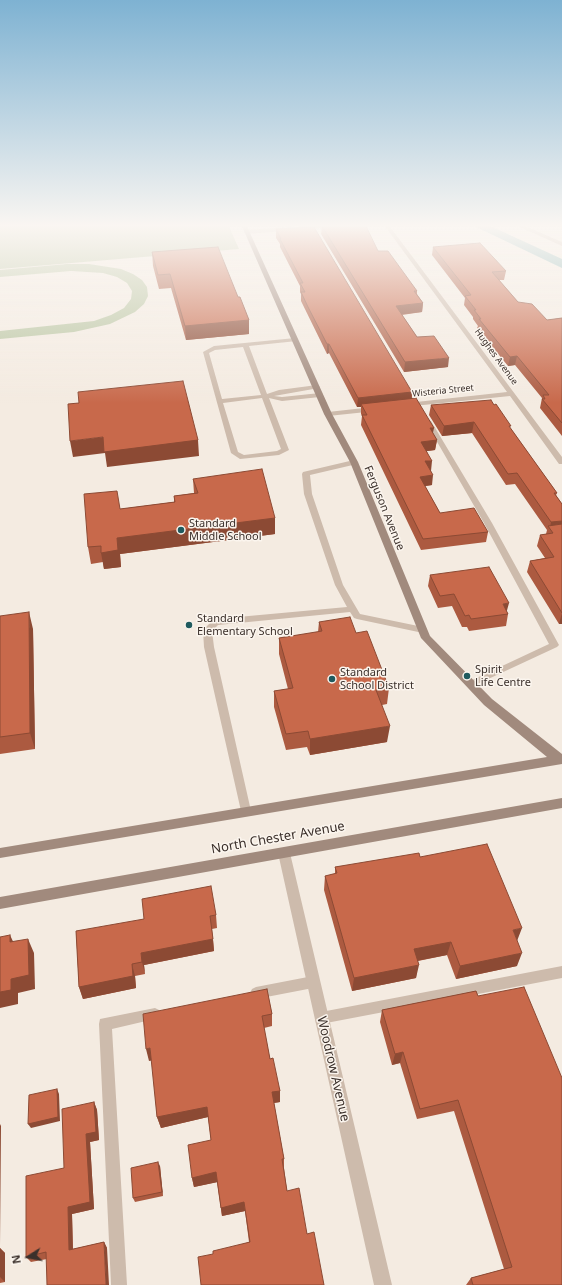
<!DOCTYPE html>
<style>
body{margin:0}
#map{position:relative;width:562px;height:1285px;overflow:hidden;background:#f4ebe1;font-family:"Noto Sans",sans-serif}
canvas{display:block}
.north{position:absolute;left:8px;top:1237px;width:40px;height:40px;-webkit-text-stroke:3px #fbf5ee;paint-order:stroke;rotate:259deg;font-size:11px;font-weight:700;line-height:16px;text-align:center;color:#3b302b}
.north::after{content:'';display:block;margin:auto;width:14px;height:18px;background:#3b302b;clip-path:polygon(50% 0,100% 100%,50% 72%,0 100%)}
</style>
<div id="map">
<canvas width="562" height="1285"></canvas>
<div class="north">N</div>
</div>
<script>
const ctx = document.querySelector('canvas').getContext('2d');
ctx.lineJoin = 'round';
function fill(path, color) {
  ctx.fillStyle = color;
  ctx.fill(path, 'evenodd');
}
function poly(rows) {
  const path = new Path2D();
  for (const r of rows) {
    path.moveTo(r[0], r[1]);
    for (let i = 2; i < r.length; i += 2) path.lineTo(r[i], r[i + 1]);
  }
  return path;
}
function trace(path, color, width, dash) {
  ctx.strokeStyle = color;
  ctx.lineWidth = width;
  ctx.lineCap = dash ? 'butt' : 'round';
  ctx.setLineDash(dash || []);
  ctx.stroke(path);
}
function label(font, color, halo, rows, align = 'center') {
  ctx.font = font + ' "Noto Sans",sans-serif';
  ctx.lineWidth = 3;
  ctx.setLineDash([]);
  ctx.textBaseline = 'middle';
  ctx.strokeStyle = halo;
  ctx.fillStyle = color;
  for (const [text, x, y, turn = 0] of rows) {
    ctx.save();
    ctx.translate(x, y);
    ctx.rotate((+turn || 0) * Math.PI / 180);
    ctx.textAlign = isNaN(turn) ? turn : align;
    if (halo) ctx.strokeText(text, 0, 0);
    ctx.fillText(text, 0, 0);
    ctx.restore();
  }
}
const green = poly([
 [0,224,228,224,239,249,0,269],
 [67,264,89,264,121,269,133,274,142,280,147,287,148,296,144,304,135,312,110,324,74,332,0,339,0,331,94,321,111,315,124,308,131,299,132,291,127,283,117,277,103,273,71,271,0,277,0,270]
]);
const canal = poly([
 [472,224,486,224,562,259,562,268,474,226,472,224]
]);
const lane = poly([
 [295,338,298,340,297,341,249,346,267,394,279,390,317,385,320,387,319,388,274,396,282,397,320,393,323,395,320,397,282,401,269,398,289,450,279,455,240,459,231,453,203,352,214,346,295,338],
 [243,347,261,395,222,399,209,353,215,350,243,347],
 [262,398,281,449,277,451,244,455,238,452,223,403,262,398],
 [428,419,431,421,492,523,559,645,557,647,471,687,468,686,466,684,468,682,549,644,484,523,425,421,428,419],
 [354,460,357,460,357,464,310,475,312,494,343,585,360,614,423,627,427,630,423,633,357,619,354,618,350,612,218,625,212,631,214,647,251,811,250,814,246,815,242,814,241,811,204,647,203,630,213,620,216,619,347,607,335,585,304,494,302,474,303,472,354,460],
 [562,966,562,978,321,1024,316,1023,315,1018,316,1013,321,1012,562,966],
 [313,976,317,978,319,982,317,986,313,988,256,999,252,997,250,993,252,989,256,987,313,976],
 [155,1008,159,1010,161,1014,159,1018,112,1029,127,1285,111,1285,99,1024,100,1019,155,1008]
]);
const street = poly([
 [335,224,337,225,337,227,246,234,243,232,246,230,335,224],
 [352,224,388,224,562,457,562,464,559,464,510,396,404,407,403,405,407,403,507,392,384,225,353,227,350,225,352,224],
 [513,224,520,224,562,242,562,246,513,224],
 [373,407,377,409,376,411,328,416,324,414,328,412,373,407],
 [284,848,288,849,290,853,392,1285,374,1285,278,853,280,849,284,848]
]);
const secondary = poly([
 [241,224,246,224,332,414,358,462,430,636,492,699,562,754,562,764,0,858,0,848,547,757,484,705,421,638,350,462,324,414,241,224],
 [562,798,562,808,0,909,0,897,562,798]
]);
const wall = poly([
 [322,226,378,251,417,291,417,294,423,303,422,312,402,315,417,337,448,367,404,372,321,234],
 [276,229,412,392,412,398,437,440,435,450,427,451,431,471,432,485,425,486,440,513,488,532,486,542,421,550,361,425,362,416,361,414,361,407,357,407,329,353,327,354,301,301,301,294,300,292,300,286,280,247,280,244,276,238],
 [433,247,506,271,504,280,499,280,518,302,547,320,562,318,562,436,540,408,542,398,515,365,508,366,477,328,478,326,473,319,473,317,464,305,465,298,432,255],
 [152,252,238,297,249,320,249,334,186,340,171,288,159,289,153,266],
 [431,405,511,429,557,493,556,495,562,504,562,624,559,624,527,572,530,561,545,558,537,546,540,535,546,534,547,530,515,484,506,485,472,433,442,436,429,415],
 [193,479,275,518,275,534,120,554,121,567,104,569,103,562,91,564,88,547,120,509,174,502,174,496,194,493],
 [430,575,507,612,508,614,506,626,469,631,467,627,462,627,452,606,438,608,428,586],
 [0,616,33,629,35,749,0,754],
 [319,622,356,633,389,688,387,704,382,705,387,742,310,755,307,747,286,750,274,707,274,691,288,689,279,654,279,638,318,632],
 [420,857,517,941,517,966,456,979,447,955,418,961,416,978,352,991,324,890,325,876,335,874,335,867],
 [216,915,217,928,212,929,214,951,144,965,145,974,135,976,136,988,83,999,79,987,76,931],
 [267,989,272,1014,272,1026,264,1028,270,1059,280,1091,280,1102,274,1103,284,1159,284,1168,287,1191,307,1234,324,1285,213,1254,249,1242,245,1211,222,1216,217,1182,194,1187,192,1178,211,1140,208,1117,161,1128,157,1117,152,1060,149,1061],
 [476,991,562,1285,466,1285,471,1278,504,1269,454,1111,417,1119,400,1063,392,1065,380,1022,382,1010],
 [94,1102,97,1110,99,1140,90,1142,94,1209,72,1214,73,1249,104,1242,107,1248,47,1259,31,1262,26,1257,64,1168],
 [160,1166,163,1196,135,1202,133,1198],
 [0,1248,5,1253,5,1282,0,1283]
]);
const shadedWall = poly([
 [423,303,422,312,396,315,396,306],
 [249,320,249,334,186,340,185,326],
 [327,344,329,344,329,353,327,354],
 [517,356,515,365,508,366,510,357],
 [449,358,448,367,404,372,405,362],
 [412,392,411,401,361,404,361,407,357,407,358,398],
 [474,422,472,433,442,436,444,426],
 [430,428,434,428,432,437],
 [103,437,198,440,199,456,107,467,105,453,73,457,70,441],
 [437,440,435,450,420,452,421,442],
 [425,461,432,461,431,471],
 [433,475,432,485,419,487,420,477],
 [275,518,275,534,120,554,121,567,104,569,101,553,117,538],
 [562,521,562,531,550,528,551,522],
 [509,603,506,614,503,604],
 [29,612,33,629,35,749,30,733],
 [562,613,562,624,559,624],
 [390,726,387,742,310,755,310,739],
 [522,928,517,941,513,930],
 [10,935,17,950,10,942],
 [28,939,34,953,35,989,18,993,18,1004,0,1008,0,992,11,979],
 [213,939,214,951,144,965,145,974,142,962,141,953],
 [451,942,447,955,411,962,414,949],
 [522,953,517,966,456,979,460,966],
 [132,964,135,976,136,988,83,999,79,987],
 [419,965,416,978,352,991,354,978],
 [150,1048,153,1060,149,1061,146,1049],
 [403,1052,400,1063,392,1065,395,1054],
 [57,1089,59,1094,60,1121,31,1128,28,1124],
 [280,1091,280,1102,273,1103,272,1092],
 [94,1102,97,1110,99,1140,90,1142,94,1209,72,1214,73,1256,69,1250,68,1207],
 [207,1107,208,1117,161,1128,157,1117],
 [0,1124,1,1126,0,1245],
 [158,1162,160,1166,163,1196,162,1192],
 [216,1172,218,1182,194,1187,192,1178],
 [244,1202,245,1211,222,1216,221,1208],
 [104,1242,107,1248,109,1285,106,1285],
 [0,1248,5,1253,5,1282,0,1277]
]);
const building = poly([
 [365,224,378,251,388,251,417,291,414,291,423,303,396,306,417,337,434,336,449,358,405,362,322,226,365,224],
 [314,227,412,392,358,398,329,344,327,344,308,307,301,292,305,292,300,283,303,283,280,239,281,239,276,229,314,227],
 [480,243,506,271,492,272,518,302,532,304,547,320,562,318,562,423,542,399,545,399,543,395,549,395,517,356,510,357,479,319,481,319,474,310,476,310,465,296,471,295,433,247,480,243],
 [218,247,238,297,240,297,249,320,185,326,170,274,158,275,152,252,218,247],
 [183,381,198,440,104,452,103,437,70,441,68,404,79,403,78,392,183,381],
 [416,398,434,428,430,428,437,440,421,442,432,461,425,461,433,475,420,477,440,513,474,508,488,532,423,539,362,415,367,415,361,404,416,398],
 [491,400,494,405,496,404,511,426,509,426,557,493,554,493,562,504,562,521,551,522,517,473,508,474,474,422,444,426,431,405,491,400],
 [262,469,275,518,117,538,118,550,101,553,101,546,88,547,84,494,117,491,120,509,175,502,174,496,198,493,193,479,262,469],
 [562,524,562,613,530,561,554,557,540,535,553,533,548,526,562,524],
 [489,567,509,603,503,604,508,614,471,619,469,615,465,616,454,594,440,596,430,575,489,567],
 [29,612,30,733,0,737,0,616,29,612],
 [350,617,356,633,367,631,389,688,376,690,390,726,310,739,308,731,286,734,274,691,293,688,279,638,322,631,319,622,350,617],
 [487,844,522,928,513,930,522,953,460,966,451,942,414,949,419,965,354,978,325,876,337,873,335,867,419,853,420,857,487,844],
 [211,886,216,915,210,916,213,939,141,953,142,962,132,964,133,976,79,987,76,931,144,919,142,899,211,886],
 [10,935,10,942,28,939,29,975,11,979,11,990,0,992,0,937,10,935],
 [524,987,562,1078,562,1285,473,1285,471,1278,512,1267,458,1100,420,1109,403,1052,395,1054,382,1010,476,991,478,996,524,987],
 [267,989,272,1014,262,1016,270,1059,273,1058,280,1091,272,1092,284,1159,282,1159,287,1191,299,1188,307,1234,314,1232,324,1285,201,1285,198,1257,213,1254,213,1251,250,1242,244,1202,221,1208,216,1172,192,1178,188,1145,211,1140,207,1107,157,1117,150,1048,146,1049,143,1014,267,989],
 [57,1089,58,1117,28,1124,29,1095,57,1089],
 [94,1102,96,1132,86,1134,90,1202,68,1207,69,1250,104,1242,106,1285,47,1285,46,1252,26,1257,26,1176,64,1168,62,1109,94,1102],
 [158,1162,162,1192,133,1198,131,1168,158,1162]
]);
const markers = [
 [181,530,4,"#1f5a5e"],
 [189,625,4,"#1f5a5e"],
 [467,676,4,"#1f5a5e"],
 [332,679,4,"#1f5a5e"]
];
const farStreetnames = [
 ["Hughes Avenue",496,357,54],
 ["Wisteria Street",443,391,-6]
];
const streetNames = [
 ["Ferguson Avenue",384,508,68]
];
const poiNames = [
 ["Standard",189,524],
 ["Middle School",189,537],
 ["Standard",197,619],
 ["Elementary School",197,632],
 ["Spirit",475,670],
 ["Life Centre",475,683],
 ["Standard",340,673],
 ["School District",340,686]
];
const nearStreetnames = [
 ["North Chester Avenue",278,838,-10],
 ["Woodrow Avenue",333,1069,77]
];
fill(green, '#b8c4a0');
fill(canal, '#7fb0b2');
fill(lane, '#cdbbac');
fill(street, '#cdbbac');
fill(secondary, '#a18a7d');
fill(wall, '#ac5a40');
fill(shadedWall, '#8c4a34');
fill(building, '#c8694b');
trace(building, '#8c4a34', 1);
const sky = ctx.createLinearGradient(0, 0, 0, 403);
sky.addColorStop(0, '#7eb2d2');
sky.addColorStop(0.56, '#faf6f2');
sky.addColorStop(1, '#faf6f200');
ctx.fillStyle = sky;
ctx.fillRect(0, 0, 562, 403);
for (const [x, y, r, color] of markers) {
  const dot = new Path2D();
  dot.arc(x, y, r, 0, 2 * Math.PI);
  ctx.fillStyle = color;
  ctx.fill(dot);
  trace(dot, '#fbf5ee', 1.5);
}
label('9px', '#3b302b', '#fbf5ee', farStreetnames);
label('11px', '#3b302b', '#fbf5ee', streetNames);
label('11px', '#3b302b', '#fbf5ee', poiNames, 'left');
label('13px', '#3b302b', '#fbf5ee', nearStreetnames);
</script>
